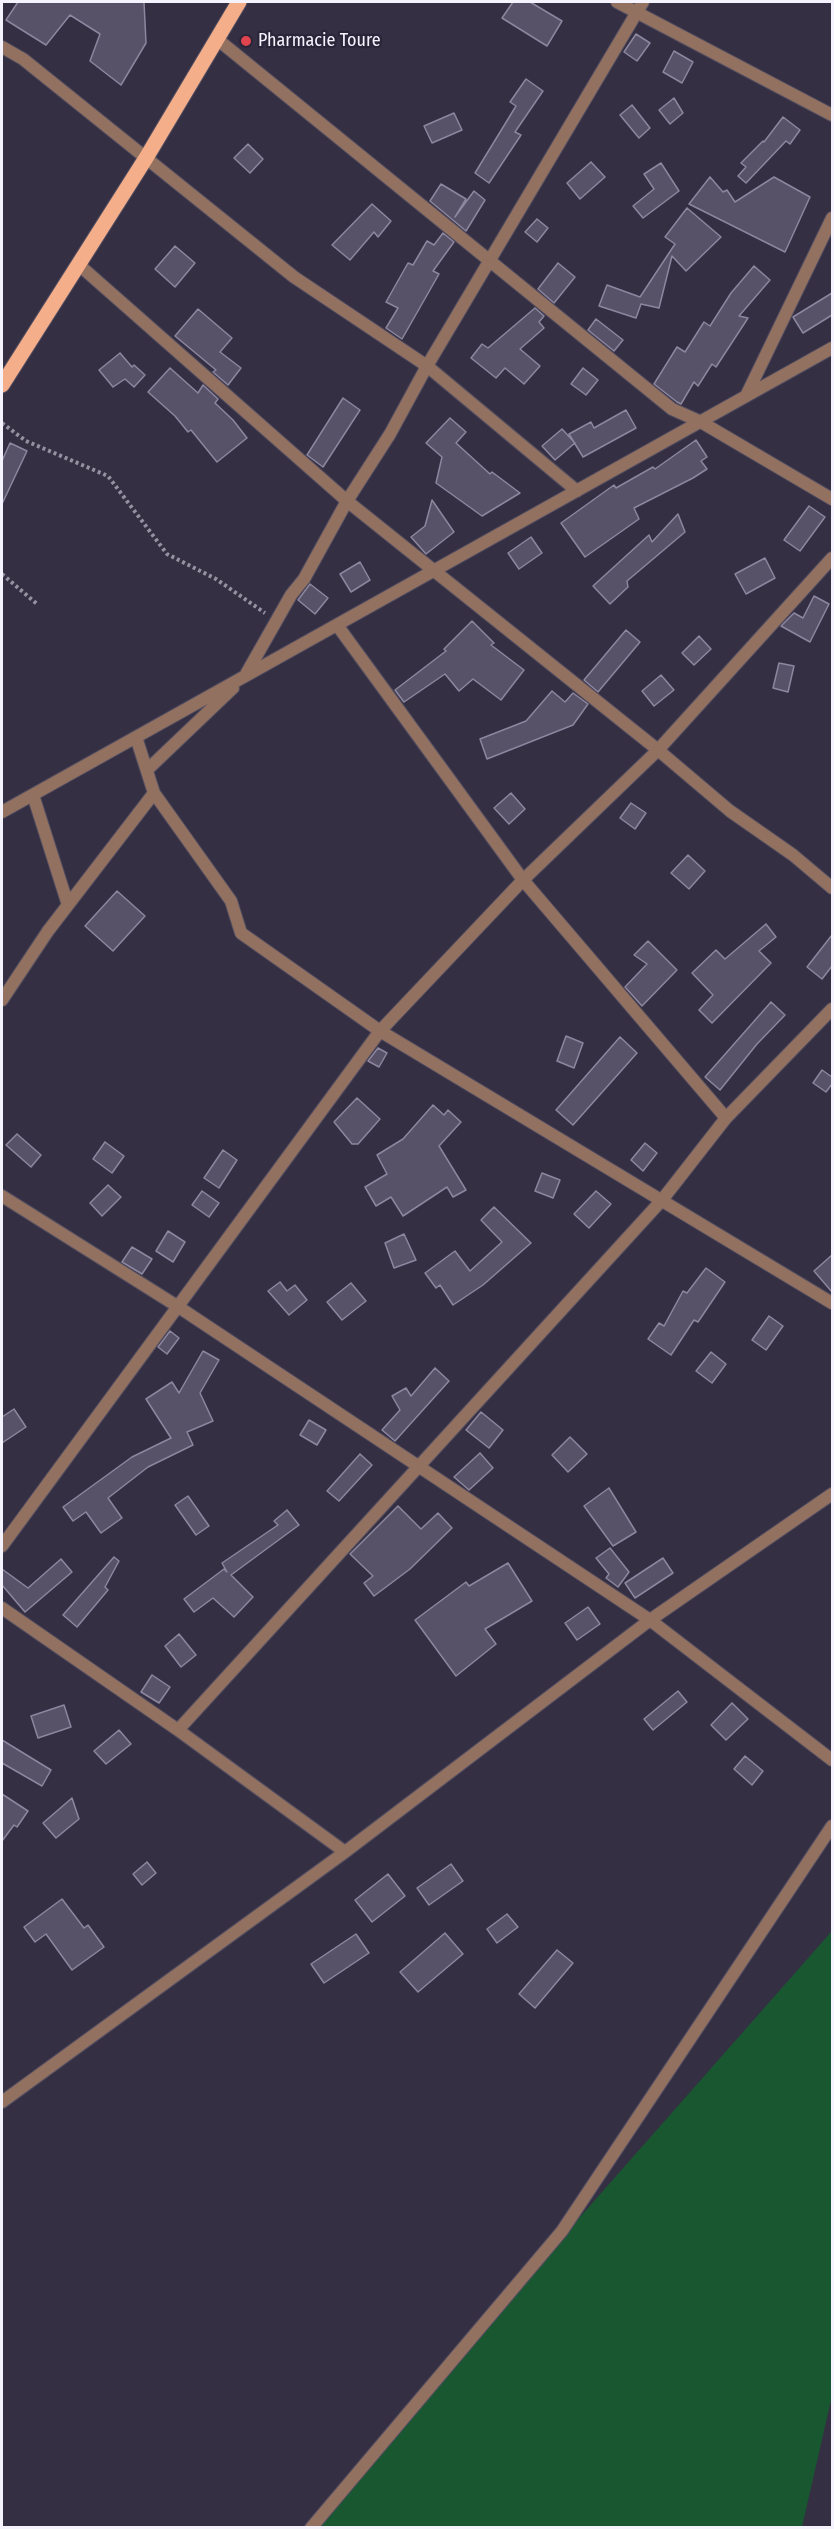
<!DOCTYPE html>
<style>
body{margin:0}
#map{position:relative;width:834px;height:2529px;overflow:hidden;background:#342f43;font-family:"Fira Sans Condensed",sans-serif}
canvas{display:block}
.frame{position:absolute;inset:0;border:3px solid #f5f3fe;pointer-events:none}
</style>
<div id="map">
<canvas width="834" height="2529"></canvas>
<div class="frame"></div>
</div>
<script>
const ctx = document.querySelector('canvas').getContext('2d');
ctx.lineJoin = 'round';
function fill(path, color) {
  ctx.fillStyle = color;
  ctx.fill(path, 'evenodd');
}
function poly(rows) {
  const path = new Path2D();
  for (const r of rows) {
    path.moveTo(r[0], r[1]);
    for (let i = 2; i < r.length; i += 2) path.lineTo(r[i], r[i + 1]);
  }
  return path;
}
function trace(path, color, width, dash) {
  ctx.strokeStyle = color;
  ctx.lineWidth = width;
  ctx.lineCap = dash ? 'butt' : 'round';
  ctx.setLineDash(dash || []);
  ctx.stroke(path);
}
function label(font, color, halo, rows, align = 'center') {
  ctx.font = font + ' "Fira Sans Condensed",sans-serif';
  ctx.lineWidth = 4.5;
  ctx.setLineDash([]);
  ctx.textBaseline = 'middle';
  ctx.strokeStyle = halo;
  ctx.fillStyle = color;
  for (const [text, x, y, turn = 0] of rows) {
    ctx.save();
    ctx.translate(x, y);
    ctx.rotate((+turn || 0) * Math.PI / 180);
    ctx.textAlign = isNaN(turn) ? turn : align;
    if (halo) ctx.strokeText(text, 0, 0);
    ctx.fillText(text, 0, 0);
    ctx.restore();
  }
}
const green = poly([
 [832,1931,832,2396,802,2527,306,2528]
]);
const building = poly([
 [18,2,144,2,146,43,121,85,90,61,100,34,70,15,46,45,6,20,18,2],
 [513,2,530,2,562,21,547,46,502,18,513,2],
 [636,34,650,43,637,61,624,52,636,34],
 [674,51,693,62,682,83,663,72,674,51],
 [526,79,543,91,515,132,521,135,489,183,475,173,516,106,510,102,526,79],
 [674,98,683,113,670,124,659,110,674,98],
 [632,105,650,128,639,138,620,115,632,105],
 [454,113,462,130,432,143,424,126,454,113],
 [783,117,800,130,790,144,786,141,746,183,738,176,746,167,741,163,763,141,764,142,783,117],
 [248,144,263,159,250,173,234,158,248,144],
 [591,162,605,177,580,199,567,183,591,162],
 [661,163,679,191,643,218,633,206,654,189,644,174,661,163],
 [710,177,723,192,727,190,735,202,774,177,810,197,785,252,689,204,710,177],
 [441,184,466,199,455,217,474,191,485,200,466,231,430,201,441,184],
 [372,204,391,221,378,237,374,232,350,260,332,245,372,204],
 [687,208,721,237,686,271,672,256,659,308,641,304,636,318,599,306,607,285,640,297,675,244,665,237,687,208],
 [537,219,548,228,537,242,525,232,537,219],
 [443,233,454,242,433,271,439,274,402,339,386,328,398,308,386,302,408,263,413,265,427,241,434,245,443,233],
 [175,246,195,263,175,287,155,269,175,246],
 [558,263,575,277,554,303,538,289,558,263],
 [754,266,770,280,739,316,748,318,716,367,712,364,698,386,694,382,681,404,677,402,654,384,677,347,685,352,704,322,710,326,731,293,754,266],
 [832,293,832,315,803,333,793,317,832,293],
 [535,308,544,316,539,322,544,328,520,349,540,366,524,384,505,368,496,378,471,358,482,344,488,348,535,308],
 [198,309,232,338,220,352,241,368,228,385,213,372,216,370,175,336,198,309],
 [596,319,623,340,614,351,588,330,596,319],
 [120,353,132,367,134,365,145,375,134,387,125,379,113,387,99,370,120,353],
 [170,368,198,393,203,385,218,399,215,403,233,420,247,438,217,462,191,430,188,432,175,416,148,392,170,368],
 [583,368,598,380,586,395,571,384,583,368],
 [343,398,360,410,323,467,307,455,343,398],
 [626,410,636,428,583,457,569,434,591,422,594,428,626,410],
 [450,418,466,432,456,443,490,474,492,472,520,493,482,516,436,483,442,457,426,443,450,418],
 [562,429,575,443,555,460,542,446,562,429],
 [696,440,707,457,701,461,707,469,693,478,634,508,639,519,585,557,561,523,614,485,616,488,653,467,655,469,696,440],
 [10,443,27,451,2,504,2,461,10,443],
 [432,500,454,532,426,554,411,537,425,526,432,500],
 [809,506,825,517,800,551,784,540,809,506],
 [678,514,685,532,627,581,628,587,610,604,593,586,649,535,652,542,678,514],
 [531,537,542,553,519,569,508,553,531,537],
 [765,558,775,578,746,594,735,574,765,558],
 [360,562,370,580,351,592,340,574,360,562],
 [310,584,328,598,315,614,298,600,310,584],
 [814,596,829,604,810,642,781,626,794,613,803,618,814,596],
 [472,621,494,643,491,645,524,670,501,700,473,679,459,691,445,674,404,702,395,690,446,651,444,649,472,621],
 [626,630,640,642,598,692,584,680,626,630],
 [699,636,711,649,694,665,682,653,699,636],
 [779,663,794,666,788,692,773,688,779,663],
 [661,675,674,690,654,706,642,691,661,675],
 [552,691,565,702,573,693,588,704,573,725,487,759,480,739,526,721,552,691],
 [511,793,525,809,509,824,494,808,511,793],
 [631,803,646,813,635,829,620,818,631,803],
 [688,855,705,871,689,889,671,873,688,855],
 [117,891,145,916,113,951,85,926,117,891],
 [766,924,776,937,759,951,771,963,712,1023,699,1010,713,995,692,973,716,950,725,959,766,924],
 [832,935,832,966,822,979,807,967,832,935],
 [648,941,677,970,642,1006,625,987,647,964,634,955,648,941],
 [771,1002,785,1015,757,1044,720,1090,705,1077,771,1002],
 [566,1036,583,1043,574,1068,557,1061,566,1036],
 [620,1037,637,1053,573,1125,556,1110,620,1037],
 [378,1048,387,1053,379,1067,368,1061,378,1048],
 [822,1070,832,1077,832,1084,826,1092,813,1083,822,1070],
 [357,1098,380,1119,358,1144,352,1144,334,1122,357,1098],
 [433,1105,444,1115,448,1110,461,1122,439,1146,466,1190,453,1197,447,1187,403,1216,391,1197,376,1206,365,1187,387,1174,377,1155,403,1139,433,1105],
 [17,1134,41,1155,31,1167,6,1145,17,1134],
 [105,1142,124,1156,112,1173,93,1159,105,1142],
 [645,1143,657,1153,643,1171,631,1160,645,1143],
 [223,1150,237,1160,219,1188,204,1178,223,1150],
 [542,1173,560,1180,553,1198,535,1191,542,1173],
 [108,1185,121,1197,102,1216,90,1203,108,1185],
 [202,1191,219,1203,209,1217,192,1205,202,1191],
 [596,1191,611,1204,589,1228,574,1214,596,1191],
 [494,1207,531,1243,483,1285,453,1305,440,1285,436,1288,425,1273,455,1251,470,1271,502,1242,481,1220,494,1207],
 [168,1231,185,1242,173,1262,156,1251,168,1231],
 [404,1234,416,1260,394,1268,385,1243,404,1234],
 [132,1247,152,1259,142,1274,122,1262,132,1247],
 [832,1255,832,1292,814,1271,832,1255],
 [706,1268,725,1282,698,1322,694,1320,671,1355,648,1339,659,1323,664,1326,683,1291,687,1293,706,1268],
 [280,1282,287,1291,295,1285,307,1300,289,1315,268,1291,280,1282],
 [351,1283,366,1301,342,1320,327,1302,351,1283],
 [769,1316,783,1326,766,1350,752,1340,769,1316],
 [170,1331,179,1338,167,1354,158,1347,170,1331],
 [203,1351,219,1360,200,1393,213,1421,187,1432,193,1445,148,1467,108,1498,122,1518,101,1533,86,1512,73,1521,63,1507,132,1457,171,1438,146,1399,172,1382,179,1393,203,1351],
 [711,1352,726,1364,712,1383,696,1371,711,1352],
 [435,1368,449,1381,395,1441,382,1430,400,1410,392,1396,406,1388,411,1396,435,1368],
 [14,1409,26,1427,2,1443,2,1417,14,1409],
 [481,1412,503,1430,489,1448,466,1430,481,1412],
 [309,1420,326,1430,317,1445,300,1435,309,1420],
 [570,1437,587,1454,568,1472,552,1455,570,1437],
 [480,1453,493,1468,469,1490,454,1477,480,1453],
 [360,1454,372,1465,339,1501,327,1491,360,1454],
 [609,1488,636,1532,613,1546,584,1506,609,1488],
 [188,1496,209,1526,196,1535,175,1505,188,1496],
 [398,1506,421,1529,438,1513,452,1528,410,1569,374,1596,364,1583,373,1576,350,1554,398,1506],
 [287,1510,299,1525,231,1575,253,1597,234,1617,213,1598,194,1612,184,1599,224,1569,227,1572,222,1563,278,1525,274,1521,287,1510],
 [610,1548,629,1572,618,1587,606,1578,609,1574,596,1558,610,1548],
 [114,1557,119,1561,105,1587,108,1590,77,1627,63,1615,114,1557],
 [663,1558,673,1573,635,1598,625,1583,663,1558],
 [61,1559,72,1572,25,1612,2,1585,2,1569,28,1588,61,1559],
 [508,1563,532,1601,485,1629,496,1644,456,1676,415,1620,466,1582,469,1586,508,1563],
 [588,1607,600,1624,577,1640,565,1623,588,1607],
 [179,1634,196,1655,181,1667,165,1646,179,1634],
 [152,1675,170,1687,159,1703,141,1692,152,1675],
 [678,1691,687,1702,653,1730,644,1719,678,1691],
 [732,1703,748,1719,726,1740,711,1725,732,1703],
 [64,1705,71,1727,38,1738,31,1716,64,1705],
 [119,1730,131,1744,106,1764,94,1751,119,1730],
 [2,1740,51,1770,42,1786,2,1763,2,1740],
 [745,1756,763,1771,752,1785,734,1769,745,1756],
 [2,1794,28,1811,17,1827,14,1825,2,1841,2,1794],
 [72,1798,79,1819,56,1838,43,1823,72,1798],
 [147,1862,156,1873,142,1885,133,1874,147,1862],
 [451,1864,463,1881,429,1905,417,1888,451,1864],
 [388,1874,405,1896,372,1922,355,1900,388,1874],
 [62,1899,84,1928,88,1925,104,1947,72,1970,46,1934,35,1942,24,1927,62,1899],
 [507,1914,518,1927,497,1943,487,1929,507,1914],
 [445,1933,463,1954,418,1992,400,1972,445,1933],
 [356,1934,369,1953,324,1983,311,1964,356,1934],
 [557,1950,573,1963,535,2008,519,1994,557,1950]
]);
const path = poly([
 [2,423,26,441,108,476,167,554,216,579,265,613],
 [2,574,37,604]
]);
const street = poly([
 [617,2,832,115],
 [217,39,672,409,701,422,832,499],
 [2,47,23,59,294,277,427,366,577,491],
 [78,264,347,501,658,750,730,811,793,855,832,888],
 [746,396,832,218],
 [337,625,523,880,726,1118],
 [245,676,291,595,304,579,347,501,390,434,427,366,643,2],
 [136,737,154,793,231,901,241,933,380,1031,832,1303],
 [147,770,233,688],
 [33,795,68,905],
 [2,812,832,348],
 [2,1000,48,931,154,793],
 [2,1196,177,1306,650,1620,832,1760],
 [2,1546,380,1031,523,880,658,750,832,558],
 [2,1608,178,1730,345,1852],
 [178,1730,662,1200,726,1118,832,1009],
 [2,2102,345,1852,650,1620,832,1494],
 [311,2528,562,2231,832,1826]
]);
const primary = poly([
 [2,385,146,158,239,2]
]);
const markers = [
 [246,41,6,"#e0444e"]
];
const poiNames = [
 ["Pharmacie Toure",258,41]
];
fill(green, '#195731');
fill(building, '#575268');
trace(building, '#8c879f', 1.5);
trace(street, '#534e61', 14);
trace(primary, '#534e61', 17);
trace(path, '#9491a0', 4, [3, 3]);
trace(street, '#937160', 12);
trace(primary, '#f4ae8a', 15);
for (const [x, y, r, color] of markers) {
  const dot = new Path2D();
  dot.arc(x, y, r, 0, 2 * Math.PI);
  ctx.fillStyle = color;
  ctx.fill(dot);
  trace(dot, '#2a2539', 2);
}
label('18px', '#f5f3fe', '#2a2539', poiNames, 'left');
</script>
